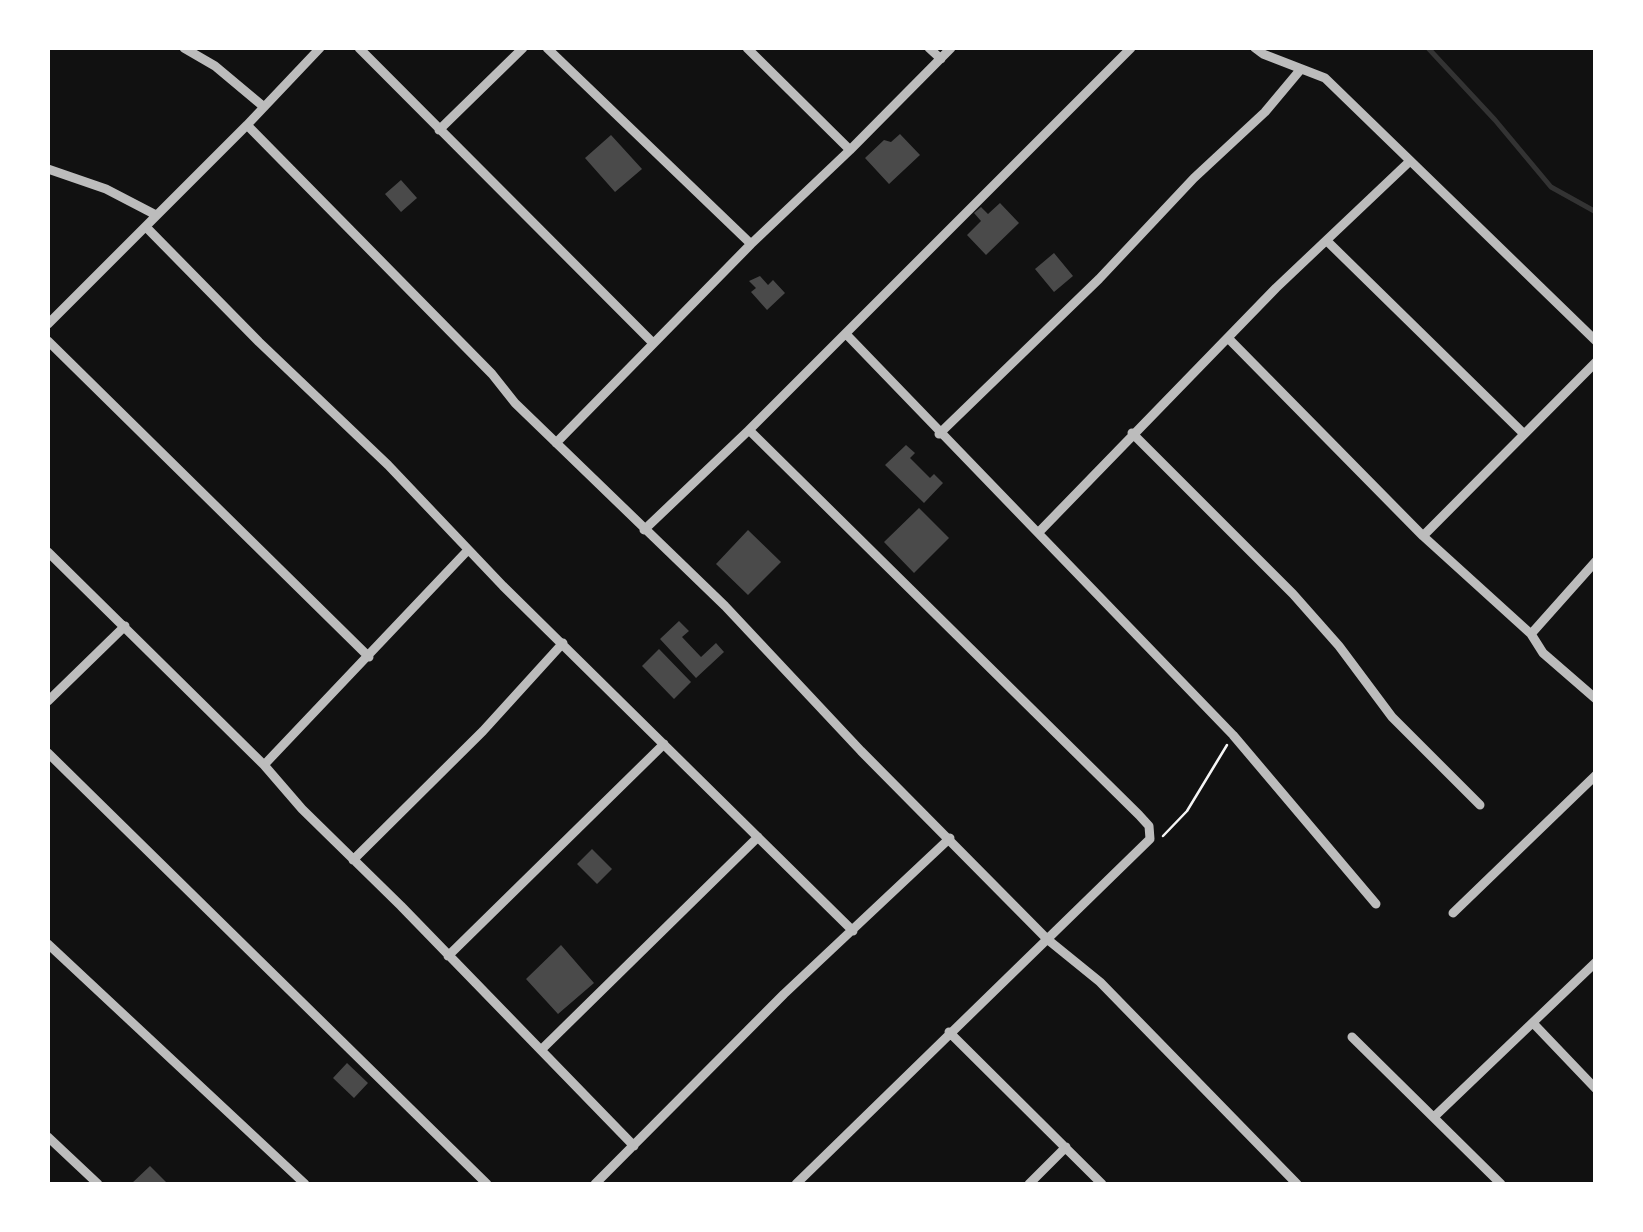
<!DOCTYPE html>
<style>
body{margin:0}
#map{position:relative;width:1643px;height:1232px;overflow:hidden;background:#111;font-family:"Sofia Sans Condensed",sans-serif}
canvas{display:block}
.frame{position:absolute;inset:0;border:50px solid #fff;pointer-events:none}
</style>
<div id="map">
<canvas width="1643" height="1232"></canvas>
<div class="frame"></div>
</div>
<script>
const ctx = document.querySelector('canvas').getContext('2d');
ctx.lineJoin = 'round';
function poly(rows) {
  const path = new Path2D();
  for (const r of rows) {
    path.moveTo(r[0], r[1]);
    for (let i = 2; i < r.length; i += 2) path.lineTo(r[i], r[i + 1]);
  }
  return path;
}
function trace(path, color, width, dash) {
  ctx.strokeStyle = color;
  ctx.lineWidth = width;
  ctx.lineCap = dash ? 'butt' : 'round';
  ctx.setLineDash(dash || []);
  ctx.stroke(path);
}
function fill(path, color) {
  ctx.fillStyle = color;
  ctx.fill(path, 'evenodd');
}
const stream = poly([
 [1428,48,1495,120,1551,187,1596,212]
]);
const building = poly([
 [900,134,920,155,889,184,865,158,884,140,891,142],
 [611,135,642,169,615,192,585,158],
 [401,180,417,198,401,212,385,194],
 [1000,203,1019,223,986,255,967,235,981,221,974,213,981,207,988,214],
 [1054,253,1073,276,1054,292,1035,269],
 [760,276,768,285,773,280,785,293,767,310,751,292,756,288,749,281],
 [906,445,915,453,910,458,930,478,934,474,943,483,924,503,885,465],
 [919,508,949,538,914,573,884,542],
 [748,530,781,562,748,595,716,564],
 [679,621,689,631,682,637,701,657,716,643,724,652,696,678,660,639],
 [659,649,691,682,674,699,642,666],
 [592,849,612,869,597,884,577,864],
 [561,945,594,983,558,1014,526,979],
 [347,1063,368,1083,354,1098,333,1078],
 [150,1166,168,1184,131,1184]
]);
const path = poly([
 [1163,836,1187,811,1227,745]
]);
const minor = poly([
 [184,48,215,66,264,107],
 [320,48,247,125,492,374,515,403,725,606,861,751,1047,939,1100,982,1297,1184],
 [359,48,653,343],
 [547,48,751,244],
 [747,48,850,150],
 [929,48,941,59],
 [1255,48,1263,54,1325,78,1596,341],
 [439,130,523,48],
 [48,169,106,189,156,215],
 [146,227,259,342,388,465,503,586,853,931],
 [1327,241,1523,433],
 [48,324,247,125],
 [846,334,1233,735,1376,904],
 [1228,338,1423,536,1531,634,1543,653,1596,699],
 [48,341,369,657],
 [749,430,1139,815,1149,826,1150,839,796,1184],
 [1132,433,1293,594,1339,646,1392,717,1480,805],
 [939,434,1099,279,1194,178,1265,112,1301,69],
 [556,443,751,244,850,150,951,48],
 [644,530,749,430,1131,48],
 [1039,532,1276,288,1410,161],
 [1423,536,1596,362],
 [48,552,264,765,302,809,401,906,634,1146],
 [1531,634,1596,561],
 [48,701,125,626],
 [48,753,487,1184],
 [264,765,468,550],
 [353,860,483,731,563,643],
 [1453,913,1596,775],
 [48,944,305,1184],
 [448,956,664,744],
 [1533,1023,1596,1089],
 [949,1032,1102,1184],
 [1352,1037,1501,1184],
 [542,1049,758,837],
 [1434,1117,1596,962],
 [48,1137,98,1184],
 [595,1184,784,994,950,838],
 [1029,1184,1066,1147]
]);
trace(stream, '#333', 5);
fill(building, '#4a4a4a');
trace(path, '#f5f5f5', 2.5);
trace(minor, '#bcbcbc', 9);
</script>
